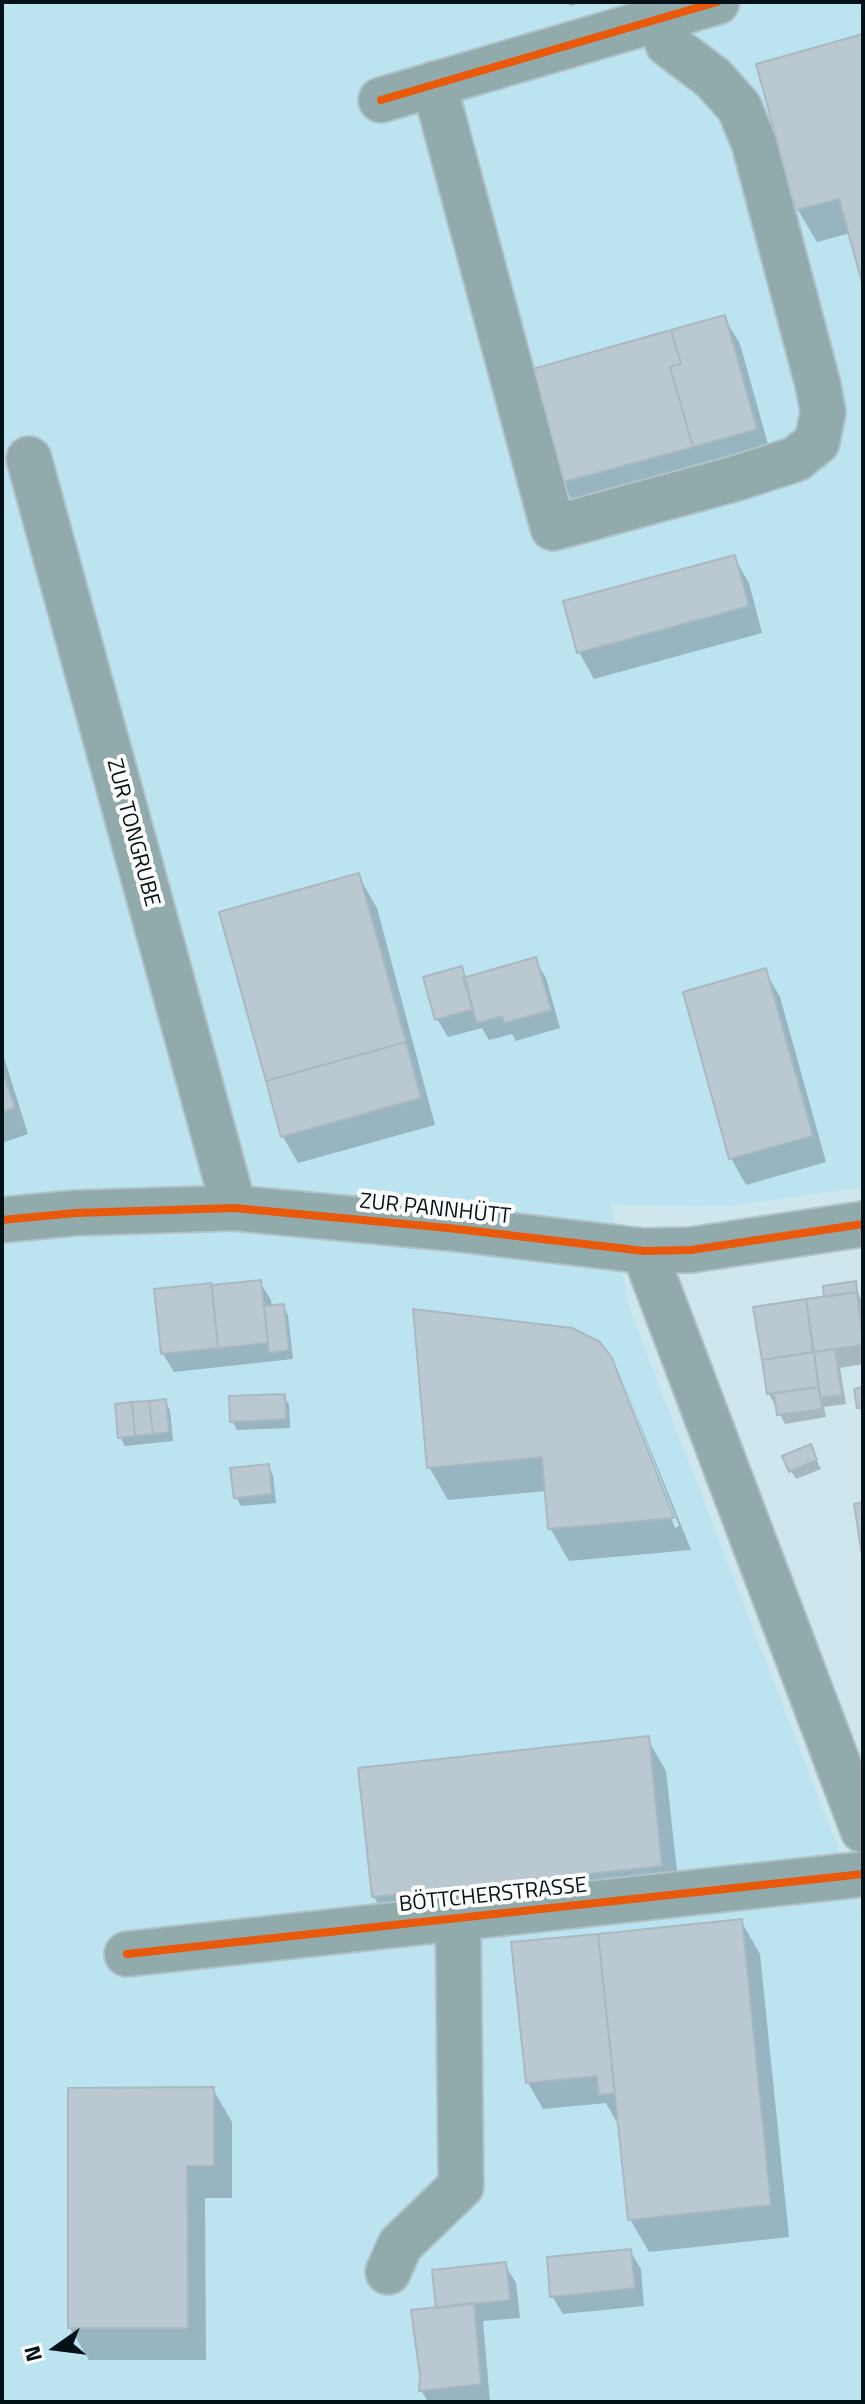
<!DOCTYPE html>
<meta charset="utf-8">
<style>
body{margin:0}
#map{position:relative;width:865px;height:2404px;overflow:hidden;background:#cee6ed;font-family:"Titillium Web",sans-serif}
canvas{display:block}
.frame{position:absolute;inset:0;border:4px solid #031217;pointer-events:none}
.north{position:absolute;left:16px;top:2308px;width:80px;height:80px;-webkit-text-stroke:6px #fff;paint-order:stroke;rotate:256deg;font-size:22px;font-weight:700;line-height:32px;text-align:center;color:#031217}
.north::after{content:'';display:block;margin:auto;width:28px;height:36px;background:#031217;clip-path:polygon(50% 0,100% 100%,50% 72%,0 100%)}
</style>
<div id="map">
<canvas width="865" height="2404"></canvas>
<div class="frame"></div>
<div class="north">N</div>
</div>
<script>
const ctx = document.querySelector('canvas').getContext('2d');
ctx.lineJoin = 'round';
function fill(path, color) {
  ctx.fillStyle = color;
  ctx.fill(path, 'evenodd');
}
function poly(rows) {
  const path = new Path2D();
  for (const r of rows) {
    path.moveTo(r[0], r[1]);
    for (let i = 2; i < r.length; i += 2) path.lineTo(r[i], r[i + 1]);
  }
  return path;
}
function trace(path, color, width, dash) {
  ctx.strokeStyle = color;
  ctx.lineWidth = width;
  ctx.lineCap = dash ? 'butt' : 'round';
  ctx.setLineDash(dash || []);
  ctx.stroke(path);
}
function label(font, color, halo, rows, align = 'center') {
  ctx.font = font + ' "Titillium Web",sans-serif';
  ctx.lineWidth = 8;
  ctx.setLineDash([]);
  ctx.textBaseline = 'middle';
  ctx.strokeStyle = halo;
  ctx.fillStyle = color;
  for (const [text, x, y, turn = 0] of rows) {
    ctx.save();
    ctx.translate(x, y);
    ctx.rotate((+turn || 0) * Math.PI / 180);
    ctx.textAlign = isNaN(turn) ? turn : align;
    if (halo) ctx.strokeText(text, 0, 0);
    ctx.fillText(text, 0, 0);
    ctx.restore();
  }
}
const built = poly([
 [2,2,863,2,863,1187,729,1206,611,1204,628,1305,863,1913,863,2402,2,2402]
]);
const shadow = poly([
 [567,2,585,2,570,6],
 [863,36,863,278,851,233,817,242,798,210,758,65],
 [724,317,740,344,771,455,577,509,562,482],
 [734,557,749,583,762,633,594,679,579,652],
 [358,875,377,908,435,1125,298,1163,283,1137,222,913],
 [535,960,546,978,560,1028,516,1041,512,1034,489,1040,482,1028,448,1037,437,1019,461,969,467,979],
 [765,971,780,997,826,1162,746,1185,731,1158],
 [2,1051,28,1134,2,1143],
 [260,1282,271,1300,272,1308,283,1306,288,1315,293,1359,174,1372,163,1354,211,1287],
 [855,1283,863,1305,863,1364,840,1368,846,1404,824,1407,826,1417,785,1424,769,1394,756,1309,826,1298],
 [610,1359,619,1374,616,1374,675,1528,679,1526,623,1381,691,1550,569,1561,550,1528,547,1491,448,1500,429,1467],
 [284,1396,289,1405,290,1428,237,1430,232,1421],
 [165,1401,170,1410,173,1441,125,1446,120,1437],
 [810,1447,821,1469,796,1479,791,1471],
 [268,1466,273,1475,276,1503,241,1506,236,1497],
 [647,1738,666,1771,680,1898,393,1929,374,1897,360,1770],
 [741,1921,760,1954,789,2237,649,2252,630,2219,620,2120,616,2121,606,2103,543,2109,528,2083],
 [213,2089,232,2122,232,2198,205,2198,206,2360,89,2360,70,2328],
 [630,2251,641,2269,644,2306,563,2314,552,2296],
 [505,2265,516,2283,520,2318,483,2321,490,2402,428,2402,421,2390,438,2309]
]);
const building = poly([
 [863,34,863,286,839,199,796,210,756,64,863,34],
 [725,315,757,429,693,447,670,367,681,364,671,330,725,315],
 [671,330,681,364,670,367,693,447,560,483,529,370,671,330],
 [735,555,749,606,577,653,563,601,735,555],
 [359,873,406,1042,266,1081,219,912,359,873],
 [536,957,551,1010,504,1023,502,1016,477,1023,463,978,536,957],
 [462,966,473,1009,435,1020,423,977,462,966],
 [766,968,813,1136,729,1159,683,992,766,968],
 [406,1042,421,1098,281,1137,266,1081,406,1042],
 [2,1069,15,1108,2,1112,2,1069],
 [261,1280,268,1343,218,1348,212,1285,261,1280],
 [856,1281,857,1292,824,1297,823,1286,856,1281],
 [211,1283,218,1348,161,1354,154,1289,211,1283],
 [857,1292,863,1345,814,1352,806,1299,857,1292],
 [806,1299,813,1352,762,1360,753,1307,806,1299],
 [284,1304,289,1350,269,1353,264,1306,284,1304],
 [413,1309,572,1328,600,1342,612,1358,674,1518,548,1529,542,1457,427,1468,413,1309],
 [835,1349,842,1395,820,1398,814,1352,835,1349],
 [814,1352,819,1387,767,1394,762,1360,814,1352],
 [819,1387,822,1409,777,1415,774,1393,819,1387],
 [863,1387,863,1408,857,1408,854,1389,863,1387],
 [285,1394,286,1419,230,1422,229,1396,285,1394],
 [166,1399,169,1432,153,1434,149,1401,166,1399],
 [149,1401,153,1434,135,1436,132,1402,149,1401],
 [132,1402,135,1436,118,1438,115,1404,132,1402],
 [811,1444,817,1460,789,1472,782,1456,811,1444],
 [269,1464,272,1494,234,1498,230,1468,269,1464],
 [863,1502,863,1562,854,1504,863,1502],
 [649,1736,662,1866,372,1897,358,1768,649,1736],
 [742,1919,771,2205,628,2220,598,1934,742,1919],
 [598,1934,615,2093,599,2095,597,2076,526,2083,511,1942,598,1934],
 [214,2087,214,2166,187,2166,188,2328,68,2328,68,2088,214,2087],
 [631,2249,635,2288,550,2297,547,2257,631,2249],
 [506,2262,510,2300,436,2308,432,2270,506,2262],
 [474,2303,481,2384,419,2391,420,2375,411,2310,474,2303]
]);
const minor = poly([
 [434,84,553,528,737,478,796,459,817,442,823,412,818,385,754,143,739,107,713,78,668,44,660,18],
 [381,100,717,2],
 [29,459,234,1208],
 [2,1220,75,1213,234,1208,448,1228,644,1251,691,1250,863,1224],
 [644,1251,863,1830],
 [127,1954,863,1874],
 [388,2272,400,2245,461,2186,458,1917]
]);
const cycleway = poly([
 [381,100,717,2],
 [2,1220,75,1213,234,1208,448,1228,644,1251,691,1250,863,1224],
 [127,1954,863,1874]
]);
const streetNames = [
 ["ZUR TONGRUBE",132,833,75],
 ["ZUR PANNHÜTT",435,1210,6],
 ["BÖTTCHERSTRASSE",493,1896,-6]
];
fill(built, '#bce3f0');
fill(shadow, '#0003');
fill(building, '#bac8d1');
trace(building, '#aab9c1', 2);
trace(minor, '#b0c2c8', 48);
trace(minor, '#91aaac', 44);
trace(cycleway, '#e8590c', 8);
label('22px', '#031217', '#fff', streetNames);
</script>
